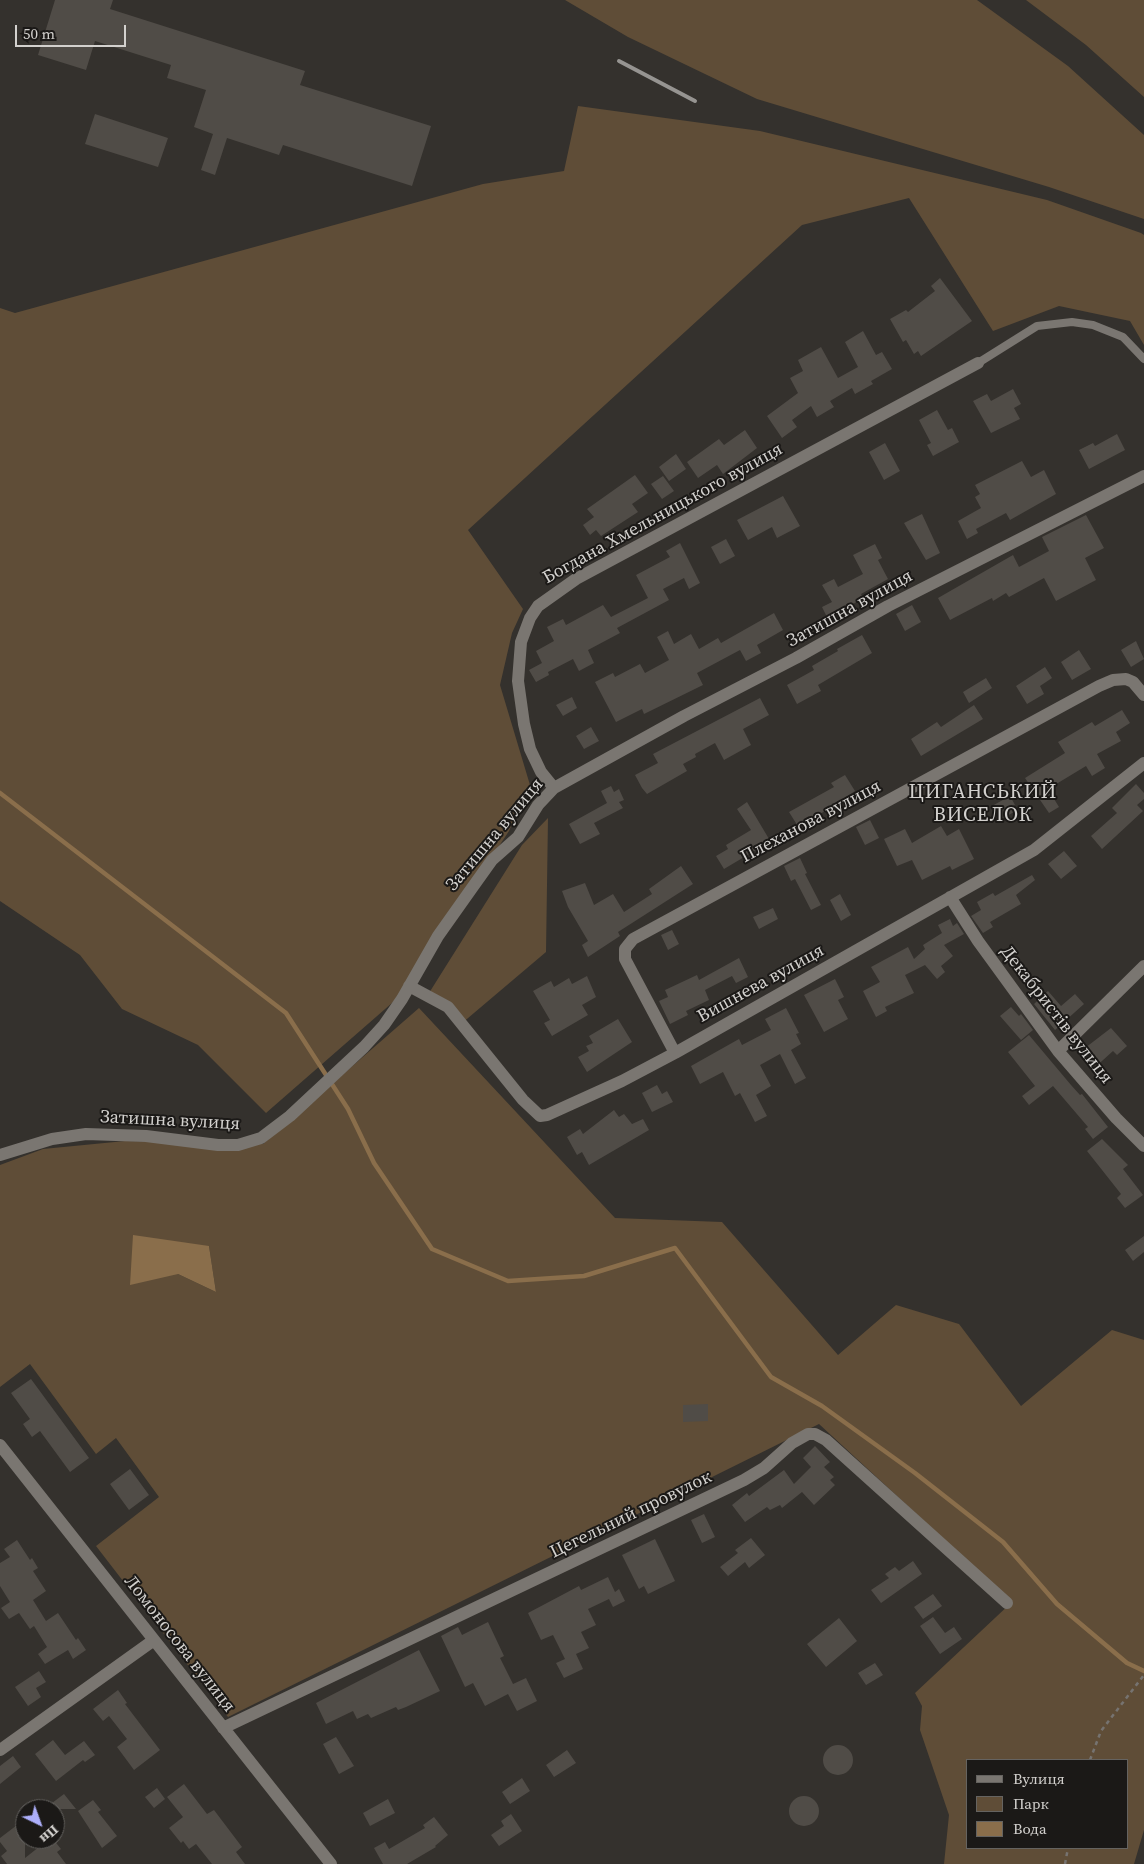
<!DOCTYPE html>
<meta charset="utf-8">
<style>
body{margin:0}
#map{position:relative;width:1144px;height:1864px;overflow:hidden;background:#34312d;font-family:"Source Serif 4",serif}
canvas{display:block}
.legend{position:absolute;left:966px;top:1759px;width:162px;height:90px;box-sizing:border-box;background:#1b1917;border:1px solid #656360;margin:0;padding:6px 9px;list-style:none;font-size:15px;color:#d3d1ce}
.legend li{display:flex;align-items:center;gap:10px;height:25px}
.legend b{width:25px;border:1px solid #656360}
.north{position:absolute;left:15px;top:1799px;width:50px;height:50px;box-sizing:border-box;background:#1b1917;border:1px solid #656360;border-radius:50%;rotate:138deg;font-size:14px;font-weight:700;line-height:20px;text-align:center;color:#d3d1ce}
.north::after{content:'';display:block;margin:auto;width:18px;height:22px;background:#adaffb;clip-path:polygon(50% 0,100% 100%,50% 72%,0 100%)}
.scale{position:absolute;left:15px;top:25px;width:111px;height:22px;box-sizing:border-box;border:2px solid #d3d1ce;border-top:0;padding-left:6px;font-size:15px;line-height:18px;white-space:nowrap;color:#d3d1ce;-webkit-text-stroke:4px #1b1917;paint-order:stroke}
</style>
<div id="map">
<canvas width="1144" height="1864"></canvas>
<ul class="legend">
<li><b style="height:6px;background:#7a7671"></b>Вулиця</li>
<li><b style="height:14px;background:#5f4d37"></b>Парк</li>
<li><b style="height:14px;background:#8a6e4b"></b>Вода</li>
</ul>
<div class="north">Пн</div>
<div class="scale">50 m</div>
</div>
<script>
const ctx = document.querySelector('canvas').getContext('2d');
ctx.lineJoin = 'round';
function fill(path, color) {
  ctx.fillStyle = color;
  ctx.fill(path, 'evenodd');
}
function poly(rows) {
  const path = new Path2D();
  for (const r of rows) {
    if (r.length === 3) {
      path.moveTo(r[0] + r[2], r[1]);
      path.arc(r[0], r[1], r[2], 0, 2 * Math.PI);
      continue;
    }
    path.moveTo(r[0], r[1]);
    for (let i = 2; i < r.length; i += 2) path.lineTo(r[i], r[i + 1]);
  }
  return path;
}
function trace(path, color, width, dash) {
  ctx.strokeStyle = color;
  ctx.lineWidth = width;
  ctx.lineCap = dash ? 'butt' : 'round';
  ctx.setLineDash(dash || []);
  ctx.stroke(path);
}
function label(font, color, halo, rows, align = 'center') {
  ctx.font = font + ' "Source Serif 4",serif';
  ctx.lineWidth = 4;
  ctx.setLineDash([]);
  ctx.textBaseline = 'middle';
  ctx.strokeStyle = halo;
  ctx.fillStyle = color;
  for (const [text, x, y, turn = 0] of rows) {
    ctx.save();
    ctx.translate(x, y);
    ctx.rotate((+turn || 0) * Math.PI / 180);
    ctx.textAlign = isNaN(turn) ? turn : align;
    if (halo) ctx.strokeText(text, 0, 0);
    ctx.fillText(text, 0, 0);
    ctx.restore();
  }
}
const green = poly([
 [565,0,977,0,1068,66,1144,135,1144,219,1049,187,757,99,628,37],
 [1026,0,1144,0,1144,97,1086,45],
 [578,106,760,131,1047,200,1141,233,1144,235,1144,345,1130,321,1059,306,993,331,909,198,802,225,468,530,523,609,512,633,500,685,530,785,509,831,400,996,266,1113,198,1045,122,1009,80,955,0,901,0,308,15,313,483,184,564,171],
 [548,818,546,952,461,1024,429,993,522,845],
 [419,1008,615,1218,722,1222,838,1355,896,1305,959,1324,1021,1406,1112,1330,1144,1340,1144,1830,1134,1864,944,1864,949,1815,920,1730,922,1706,915,1693,1012,1602,819,1424,228,1717,96,1546,159,1497,116,1438,96,1454,30,1364,0,1387,0,1165,43,1149,125,1141,263,1144],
 [209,1246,216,1292,178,1274],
 [968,1760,1128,1760,1128,1848,968,1848]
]);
const water = poly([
 [133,1235,209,1246,216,1292,178,1274,130,1285]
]);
const stream = poly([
 [0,793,286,1013,348,1109,374,1163,432,1249,508,1281,584,1276,675,1248,771,1377,822,1406,915,1473,1003,1542,1057,1604,1127,1663,1144,1671]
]);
const building = poly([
 [55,0,113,0,110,9,305,71,300,85,431,126,412,186,283,145,279,155,227,138,215,175,201,170,213,134,194,127,206,90,167,78,171,65,95,41,86,70,38,55],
 [95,114,168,138,158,167,85,144],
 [940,278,972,321,921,356,918,351,914,354,906,340,903,342,890,319,906,310,908,312,935,291,931,286],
 [863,331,876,355,882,352,892,369,871,381,873,384,855,394,852,388,830,401,834,407,817,417,811,406,792,420,797,427,782,438,767,416,798,393,790,378,803,371,798,360,821,347,838,378,858,367,845,342],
 [1013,389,1021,404,1014,408,1020,419,991,433,973,401,987,394,991,401],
 [937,410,948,430,952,428,959,442,933,456,927,445,931,443,919,420],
 [745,430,757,448,723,474,717,465,698,478,687,462,719,439,724,445],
 [1117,434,1125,450,1089,469,1079,450,1093,443,1095,446],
 [885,443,900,471,884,480,869,452],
 [676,454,686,469,669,481,659,467],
 [1022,461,1031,477,1044,470,1056,494,1010,520,1006,513,976,529,978,533,967,539,958,521,981,508,975,497,980,494,975,485],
 [635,475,648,493,632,504,638,512,601,536,596,530,590,535,583,525,594,517,587,509],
 [663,476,674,491,662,499,651,484],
 [783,496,800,526,777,538,772,527,748,540,737,520],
 [922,514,940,553,926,560,904,523],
 [1086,515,1104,548,1085,558,1096,580,1056,601,1044,578,1009,597,1006,593,993,601,992,598,950,620,938,598,1013,555,1019,567,1049,551,1042,537],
 [726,539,735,556,720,564,711,547],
 [680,543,700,583,689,589,684,578,663,589,669,600,617,628,620,633,588,650,594,663,579,671,573,659,548,672,549,675,536,682,529,670,542,663,536,651,554,641,547,627,563,619,566,625,603,605,611,617,648,598,636,575,670,557,666,551],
 [875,544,882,558,878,560,888,579,861,594,863,598,828,619,822,607,832,602,822,585,834,579,838,587,863,574,853,555],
 [912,605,921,622,905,631,896,614],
 [774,613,783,630,757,645,761,653,746,661,740,650,697,673,703,685,644,714,642,709,616,722,595,682,613,673,615,677,640,664,645,673,669,660,657,637,668,631,674,644,691,634,699,649,718,638,721,643],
 [862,635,872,653,818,685,821,691,797,704,787,685,814,670,812,666,838,651,837,649],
 [1136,641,1144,659,1131,667,1121,650],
 [1079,650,1091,669,1072,680,1061,662],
 [1045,667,1052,678,1040,686,1044,694,1027,704,1016,686],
 [986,678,992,688,969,703,963,692],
 [572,697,577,708,563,716,556,705],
 [760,698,769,715,743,729,751,745,724,760,715,743,695,754,696,757,683,764,687,771,647,794,642,788,635,775,658,763,653,754],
 [974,705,983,719,921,756,911,739,937,722,941,727],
 [1122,710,1130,723,1116,732,1121,741,1097,754,1105,768,1092,776,1086,766,1048,789,1059,807,1049,813,1025,778,1065,753,1058,742,1092,722,1095,726],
 [591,727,599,741,584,749,576,736],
 [845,775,855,791,799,828,789,812,834,787,831,783],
 [1136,784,1144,793,1144,799,1137,805,1143,811,1102,849,1091,836,1117,813,1112,808],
 [611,786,614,792,619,789,624,800,619,802,623,808,594,823,600,834,580,844,569,824,607,803,601,791],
 [1010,796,1015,805,1011,808,1014,812,1000,820,992,806],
 [747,802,772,844,763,850,761,847,724,869,716,856,728,849,726,845,751,830,737,809],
 [870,820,879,838,865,845,856,827],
 [941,826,947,836,959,829,974,859,952,870,950,866,922,880,912,860,897,866,884,839,905,829,912,843],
 [1064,851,1077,866,1061,879,1048,864],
 [800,858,807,873,805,874,821,905,811,910,795,879,791,881,784,866],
 [681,866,693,884,618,932,620,936,588,957,582,945,588,941,568,907,562,891,585,883,594,905,613,894,624,912,652,894,649,889],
 [1032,875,1035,880,1016,895,1021,904,990,922,993,927,983,933,971,916,981,910,977,902,993,893,995,896],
 [840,894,851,915,841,921,830,900],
 [773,908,778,919,759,929,753,917],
 [950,919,953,926,957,923,964,934,944,945,953,956,941,966,945,972,937,979,925,965,905,975,914,993,885,1007,887,1011,876,1017,863,991,880,982,871,967,908,947,914,959,925,949,923,945,942,933,938,925],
 [672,930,679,944,668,950,661,935],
 [739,958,748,977,736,983,732,976,705,990,709,1000,686,1011,688,1015,670,1024,659,1001,668,997,665,990,697,975,699,980],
 [587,976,596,997,582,1005,588,1015,552,1036,544,1023,550,1020,533,991,551,981,554,987,569,978,572,984],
 [835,979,844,997,838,1000,848,1019,824,1032,804,995],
 [1048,991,1061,1006,1075,994,1084,1004,1055,1030,1034,1004],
 [1011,1007,1019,1016,1021,1014,1033,1030,1021,1040,1000,1016],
 [786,1008,799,1033,796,1034,801,1044,791,1050,806,1078,795,1084,780,1054,760,1065,771,1086,756,1095,767,1116,755,1122,740,1093,735,1096,723,1072,700,1084,691,1066,739,1039,742,1045,771,1030,765,1019],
 [618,1019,632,1042,587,1072,578,1057,589,1051,586,1046,593,1043,589,1036],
 [1111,1028,1127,1046,1117,1055,1113,1051,1092,1070,1082,1058,1089,1052,1085,1048],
 [1029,1035,1071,1085,1080,1095,1082,1094,1108,1127,1093,1139,1085,1129,1088,1127,1053,1086,1029,1105,1022,1096,1035,1086,1008,1052],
 [657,1085,662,1094,667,1091,673,1102,652,1112,642,1093],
 [614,1110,619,1117,624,1114,632,1124,643,1119,649,1130,589,1165,582,1152,577,1155,567,1137,580,1129,583,1134],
 [1102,1139,1128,1165,1123,1169,1143,1195,1125,1208,1117,1198,1121,1194,1087,1151],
 [1144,1236,1144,1252,1133,1261,1125,1250],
 [31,1379,89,1458,70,1472,40,1431,32,1437,23,1424,30,1419,11,1393],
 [708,1404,708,1421,683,1422,683,1405],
 [815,1446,830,1462,824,1467,834,1477,830,1480,835,1485,814,1505,802,1492,782,1508,780,1505,770,1510,767,1507,745,1522,732,1505,747,1493,749,1496,784,1470,794,1484,811,1467,803,1458],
 [130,1469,149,1495,129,1510,110,1484],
 [704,1514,715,1537,702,1543,691,1520],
 [751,1538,765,1555,749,1568,745,1562,728,1576,720,1567,738,1553,735,1550],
 [655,1539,675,1581,648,1594,644,1586,639,1589,622,1555],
 [17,1540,30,1560,32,1558,38,1568,33,1571,46,1591,33,1600,46,1621,58,1613,76,1640,78,1638,86,1650,73,1659,68,1650,45,1664,38,1654,47,1647,34,1626,30,1629,19,1613,9,1619,1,1608,10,1602,0,1586,0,1563,10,1557,4,1549],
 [913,1561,922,1574,881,1603,871,1590,889,1578,885,1574,895,1567,899,1571],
 [608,1577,615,1592,619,1589,625,1601,613,1607,609,1599,588,1609,596,1625,581,1632,589,1648,576,1654,583,1669,564,1678,556,1663,565,1659,553,1635,541,1640,528,1613,579,1586,581,1590],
 [933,1594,942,1606,923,1619,914,1607],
 [933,1617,945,1633,954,1627,962,1639,940,1654,920,1626],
 [839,1618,857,1641,826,1667,807,1644],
 [488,1622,504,1656,500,1658,513,1684,526,1678,537,1701,517,1711,508,1694,485,1706,473,1683,465,1687,441,1636,458,1627,462,1635],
 [419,1650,440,1691,406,1707,398,1710,396,1707,371,1718,368,1714,357,1719,353,1711,326,1724,316,1703],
 [875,1663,883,1675,866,1685,858,1673],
 [39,1671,46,1682,36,1688,41,1697,28,1706,15,1687],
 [118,1690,127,1703,125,1704,160,1750,134,1770,117,1747,127,1739,109,1716,103,1721,93,1709],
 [336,1737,354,1766,339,1774,323,1744],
 [53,1740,65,1755,84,1741,95,1755,85,1762,83,1760,56,1781,35,1754],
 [838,1760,15],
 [567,1750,576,1763,554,1777,546,1765],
 [13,1756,21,1767,0,1784,0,1766],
 [522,1778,530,1791,510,1804,502,1792],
 [184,1784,207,1814,214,1810,242,1847,236,1852,245,1864,212,1864,196,1844,189,1849,183,1841,181,1843,169,1828,183,1817,167,1797],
 [157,1788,165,1799,154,1808,145,1797],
 [64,1794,76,1809,44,1809],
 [804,1811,15],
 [388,1799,395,1813,370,1826,363,1813],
 [93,1800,101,1810,98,1812,117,1836,102,1848,78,1811],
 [511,1814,522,1831,499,1846,491,1835,504,1826,501,1821],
 [434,1817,448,1835,435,1846,436,1847,407,1864,383,1864,374,1848,385,1842,389,1849,425,1828,423,1825],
 [25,1819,25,1858,49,1839,53,1839,61,1849,57,1852,66,1864,7,1864,1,1856,7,1851,0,1842,0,1838]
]);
const path = poly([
 [1090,1760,1101,1731,1144,1675],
 [1065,1864,1068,1848]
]);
const service = poly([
 [978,363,1037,326,1072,322,1093,325,1123,337,1144,359]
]);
const minor = poly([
 [554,788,541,772,530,749,524,724,518,681,521,642,530,618,538,606,576,579,978,363],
 [950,897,978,941,1058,1051,1116,1118,1144,1146],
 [409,986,448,1007,523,1100,540,1116,547,1115,622,1081,675,1053,1034,850,1144,763],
 [1058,1051,1144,966],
 [675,1053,625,959,625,949,633,939,1099,686,1113,680,1126,679,1133,682,1144,695],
 [0,1155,52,1139,86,1134,146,1136,218,1145,238,1145,261,1138,290,1116,364,1047,384,1025,402,999,438,936,472,888,492,860,518,837,538,805,554,788,684,716,796,658,888,606,1144,476],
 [0,1445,331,1864],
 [223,1728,744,1480,764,1468,792,1443,808,1434,815,1434,826,1440,1007,1603],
 [0,1750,154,1640]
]);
const rail = poly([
 [619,61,695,101]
]);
const streetNames = [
 ["Богдана Хмельницького вулиця",663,514,-29],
 ["Затишна вулиця",850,609,-29],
 ["Плеханова вулиця",811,822,-28],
 ["Затишна вулиця",495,835,-50],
 ["Вишнева вулиця",761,984,-29],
 ["Декабристів вулиця",1056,1015,52],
 ["Затишна вулиця",170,1121,3],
 ["Цегельний провулок",631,1515,-26],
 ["Ломоносова вулиця",179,1644,52]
];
const quarterNames = [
 ["ЦИГАНСЬКИЙ",983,793],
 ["ВИСЕЛОК",983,816]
];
fill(green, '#5f4d37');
fill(water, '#8a6e4b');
trace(stream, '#8a6e4b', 4.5);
fill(building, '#504c47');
trace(path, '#767370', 2.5, [4, 4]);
trace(service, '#7a7671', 8);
trace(minor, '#7a7671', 12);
trace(rail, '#969491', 4);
label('18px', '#d3d1ce', '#1b1917', streetNames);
ctx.letterSpacing = '1px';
label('20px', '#d3d1ce', '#1b1917', quarterNames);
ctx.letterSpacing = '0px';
</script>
